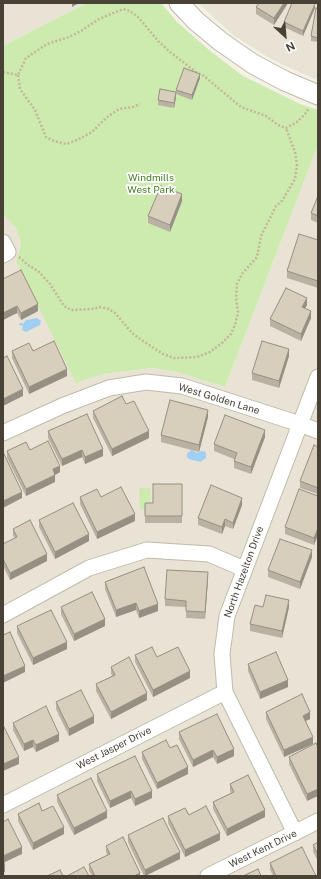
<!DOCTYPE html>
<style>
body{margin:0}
#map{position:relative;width:321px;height:879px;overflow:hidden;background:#f5f1e7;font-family:"Public Sans",sans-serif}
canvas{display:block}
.frame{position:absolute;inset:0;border:4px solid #484236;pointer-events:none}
.north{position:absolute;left:265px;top:16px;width:40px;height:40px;-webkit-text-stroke:3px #fff;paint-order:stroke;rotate:154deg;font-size:11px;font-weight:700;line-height:16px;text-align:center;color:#484236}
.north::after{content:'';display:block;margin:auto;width:14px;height:18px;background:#484236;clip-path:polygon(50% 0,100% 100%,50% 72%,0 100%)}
</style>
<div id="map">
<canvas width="321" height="879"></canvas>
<div class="frame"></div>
<div class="north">N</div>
</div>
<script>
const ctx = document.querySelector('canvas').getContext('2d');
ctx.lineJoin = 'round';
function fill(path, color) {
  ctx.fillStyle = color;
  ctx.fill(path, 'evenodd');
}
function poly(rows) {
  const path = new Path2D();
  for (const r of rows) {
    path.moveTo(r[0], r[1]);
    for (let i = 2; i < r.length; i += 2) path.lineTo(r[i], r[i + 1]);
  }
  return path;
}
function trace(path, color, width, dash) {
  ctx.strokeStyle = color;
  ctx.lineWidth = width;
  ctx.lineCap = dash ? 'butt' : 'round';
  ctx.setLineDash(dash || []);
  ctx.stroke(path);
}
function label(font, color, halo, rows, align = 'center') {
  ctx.font = font + ' "Public Sans",sans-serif';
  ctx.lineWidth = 3.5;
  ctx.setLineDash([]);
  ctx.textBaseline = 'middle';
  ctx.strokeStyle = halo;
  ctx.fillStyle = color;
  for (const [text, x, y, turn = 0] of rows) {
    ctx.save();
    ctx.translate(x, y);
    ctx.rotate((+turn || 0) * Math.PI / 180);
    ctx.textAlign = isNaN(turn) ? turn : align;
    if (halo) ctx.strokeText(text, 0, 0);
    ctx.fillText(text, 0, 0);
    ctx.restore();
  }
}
const residential = poly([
 [3,3,87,3,3,46],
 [198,3,318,3,318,80,301,73,271,59,233,35],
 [318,145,318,876,3,876,3,214,15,227,20,237,21,247,76,383,103,374,153,368,177,372,225,387]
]);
const green = poly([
 [87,3,161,3,177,22,209,50,243,76,300,104,318,110,318,145,225,387,177,372,153,368,103,374,76,383,16,261,21,247,20,238,15,227,3,214,3,46],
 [139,488,150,488,151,509,140,509]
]);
const water = poly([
 [37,318,41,321,40,325,26,332,22,330,23,326,19,325,20,323,22,323,23,324,26,320],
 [191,450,197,453,202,451,206,452,206,458,200,462,189,459,187,457,187,454]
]);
const path = poly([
 [3,72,18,75,26,58,47,44,69,37,81,31,99,19,123,9,130,11,138,17,159,42,170,52,196,72,204,76,241,107,266,116,278,125,286,128,297,122,307,112,308,108],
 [18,75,20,89,35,110,46,137,54,141,66,144,77,140,92,132,106,118,119,109,133,107,140,104],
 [19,257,28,265,38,271,50,284,64,306,71,310,92,309,100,307,109,309,115,313,132,333,140,339,163,354,174,358,197,357,210,352,222,343,231,334,235,325,238,312,236,298,237,284,242,274,257,257,261,236,276,206,282,201,295,179,297,165,295,152,286,128]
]);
const minor = poly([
 [3,242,8,252,3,255],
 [3,433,62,406,109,388,146,382,182,386,300,424,318,431],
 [3,615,89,568,147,550,209,554,244,569],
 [3,805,225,692],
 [295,833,225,692,222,654,227,616,318,377],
 [208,876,318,821]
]);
const tertiary = poly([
 [179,3,196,21,220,41,253,64,285,81,318,95]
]);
const wall = poly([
 [259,3,288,3,274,25,256,14,256,7],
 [315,8,303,36,284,27,284,22],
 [318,9,318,42,311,41,311,36],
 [200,78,192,100,176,94,176,90],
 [176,97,174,108,158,105,158,100],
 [318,196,318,223,311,220,311,213],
 [182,201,170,232,148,223,148,216],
 [318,240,318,288,287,278,287,271],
 [3,279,38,311,21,320,17,313,3,320],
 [307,305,305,308,311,318,301,341,270,326,270,319],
 [12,351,67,376,29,394,12,358],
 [289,356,279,388,252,380,252,373],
 [126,404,149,438,112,456,93,418,93,411],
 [208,417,199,452,161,442,161,435],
 [48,431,103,456,85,464,82,457,62,466,48,438],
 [265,437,251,474,234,468,234,459,214,451,214,444],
 [318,447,318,494,300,488,300,481],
 [7,451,60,472,55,475,55,482,26,496,7,458],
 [182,484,182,523,145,523,145,503,153,503],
 [318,496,314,545,285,534,285,527],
 [80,497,101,497,135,521,97,539,80,504],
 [242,505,233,529,225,526,222,534,198,525,198,518],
 [39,520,89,541,55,559,39,527],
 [13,529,47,561,10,580,3,566,3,544,15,538,13,536],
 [312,557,300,589,268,577,268,570],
 [208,579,205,619,186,618,186,607,165,606,165,599],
 [105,582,158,611,139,618,136,610,116,617,105,589],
 [61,607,105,626,74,641,61,614],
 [263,607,289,607,282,638,250,631,250,624],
 [17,626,67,649,33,665,17,633],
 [135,655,157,657,190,678,153,697,135,662],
 [248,664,288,687,260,699,248,671],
 [111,667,147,700,111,719,96,691,96,684,112,676,111,673],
 [56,702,94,723,69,736,56,709],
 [266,712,310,719,306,721,313,744,284,757,266,719],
 [13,723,59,741,36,752,33,747,24,751,13,730],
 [179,732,234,756,217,764,213,757,193,767,179,739],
 [170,748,188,774,157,789,142,759,142,752],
 [318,748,307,801,289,764,289,757],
 [97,774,152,798,135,806,131,798,110,808,97,781],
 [230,784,265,817,227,836,213,809,213,802,231,793,230,791],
 [57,795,107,818,74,835,57,802],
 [42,811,64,834,33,850,18,821,18,814],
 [189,815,220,840,185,857,168,823,168,816],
 [128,835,180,859,144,876,128,842],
 [318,842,318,861,313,852,313,845],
 [106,846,140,876,92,876,89,871,89,864,107,855,106,852],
 [270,863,316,876,273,876,270,869]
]);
const shadedWall = poly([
 [72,3,79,3,72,7],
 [284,3,288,3,274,25,274,18],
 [315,4,315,8,303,36,303,31],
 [200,74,200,78,192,100,192,95],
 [176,92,176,97,174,108,174,103],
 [182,194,182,201,170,232,170,225],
 [307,298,307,305,302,314,302,307],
 [38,304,38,311,21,320,21,313],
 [17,306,17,313,3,320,3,313],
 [311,311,311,318,301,341,301,334],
 [289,349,289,356,279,388,279,381],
 [67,369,67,376,29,394,29,387],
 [23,389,23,396,3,406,3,399],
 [208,410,208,417,199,452,199,445],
 [265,430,265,437,251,474,251,467],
 [149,431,149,438,112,456,112,449],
 [103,449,103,456,85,464,85,457],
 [82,450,82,457,62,466,62,459],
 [60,466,60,472,55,475,55,482,26,496,26,489,53,469],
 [22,492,22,498,3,508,3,501],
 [242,498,242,505,233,529,233,523],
 [135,514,135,521,97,539,97,532],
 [225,519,225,526,222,534,222,527],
 [318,528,318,535,314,545,314,538],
 [89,534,89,541,55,559,55,552],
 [312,550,312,557,300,589,300,582],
 [47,554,47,561,10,580,10,573],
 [208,572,208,579,205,619,205,612],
 [289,600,289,607,282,638,282,631],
 [136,603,136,610,116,617,116,610],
 [158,604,158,611,139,618,139,611],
 [105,619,105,626,74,641,74,634],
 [67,642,67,649,33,665,33,658],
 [25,666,25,672,3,683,3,676],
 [190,671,190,678,153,697,153,690],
 [288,680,288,687,260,699,260,692],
 [147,693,147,700,111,719,111,712],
 [310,712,310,719,303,722,303,716],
 [94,716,94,723,69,736,69,729],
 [59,734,59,741,36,752,36,745],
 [313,737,313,744,284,757,284,750],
 [33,740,33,747,24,751,24,744],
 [234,749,234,756,217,764,217,757],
 [213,750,213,757,193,767,193,760],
 [19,757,19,764,3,771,3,764],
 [188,767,188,774,157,789,157,783],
 [318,789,318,796,307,801,307,794],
 [131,791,131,798,110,808,110,801],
 [152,791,152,798,135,806,135,799],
 [265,810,265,817,227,836,227,829],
 [107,811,107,818,74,835,74,828],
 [64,827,64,834,33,850,33,843],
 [220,833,220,840,185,857,185,850],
 [22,847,22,854,3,863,3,856],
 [180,852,180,859,145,876,145,870],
 [5,865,5,872,3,873,3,866],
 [140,873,140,876,134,876]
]);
const building = poly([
 [259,3,284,3,274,18,256,7,259,3],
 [292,3,314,3,315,4,303,31,284,22,292,3],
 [316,8,318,9,318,38,311,36,316,8],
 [184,68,200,74,192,95,176,90,184,68],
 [160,89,176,92,174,103,158,100,160,89],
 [161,186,182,194,170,225,148,216,161,186],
 [318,196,318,216,311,213,318,196],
 [299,234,318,240,318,281,287,271,299,234],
 [21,270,38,304,21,313,17,306,3,313,3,279,21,270],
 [286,288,307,298,302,307,311,311,301,334,270,319,286,288],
 [54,341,67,369,29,387,12,351,29,343,33,351,54,341],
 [262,341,289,349,279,381,252,373,262,341],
 [7,356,23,389,3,399,3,358,7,356],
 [122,396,126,404,134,401,149,431,112,449,93,411,122,396],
 [170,400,208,410,199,445,161,435,170,400],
 [87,414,103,449,85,457,82,450,62,459,48,431,87,414],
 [225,415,265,430,251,467,234,461,237,453,214,444,225,415],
 [48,441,60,466,53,469,55,475,26,489,7,451,26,442,30,450,48,441],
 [314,445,318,447,318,488,300,481,314,445],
 [4,454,22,492,3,501,3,455,4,454],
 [153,484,182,484,182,516,145,516,145,503,153,503,153,484],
 [211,485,242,498,233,523,225,519,222,527,198,518,211,485],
 [121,487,135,514,97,532,80,497,97,489,101,497,121,487],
 [299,489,318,496,318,528,314,538,285,527,299,489],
 [73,503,89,534,55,552,39,520,73,503],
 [30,520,47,554,10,573,3,559,3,544,17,537,13,529,30,520],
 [280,539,312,550,300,582,268,570,280,539],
 [144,567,158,604,139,611,136,603,116,610,105,582,144,567],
 [167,570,208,572,205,612,186,611,186,601,165,599,167,570],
 [92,592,105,619,74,634,61,607,92,592],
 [266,595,289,600,282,631,250,624,255,605,263,607,266,595],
 [51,610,67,642,33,658,17,626,51,610],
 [10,632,25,666,3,676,3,635,10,632],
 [152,647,157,657,178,647,190,671,153,690,135,655,152,647],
 [276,652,288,680,260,692,248,664,276,652],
 [129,657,147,693,111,712,96,684,115,675,111,667,129,657],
 [81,690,94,716,69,729,56,702,81,690],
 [302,694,310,712,303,716,313,737,284,750,266,712,302,694],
 [46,706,59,734,36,745,33,740,24,744,13,723,46,706],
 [217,714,234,749,217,757,213,750,193,760,179,732,217,714],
 [3,725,19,757,3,764,3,725],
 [166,740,170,748,177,745,188,767,157,783,142,752,166,740],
 [316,743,318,748,318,789,307,794,289,757,316,743],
 [135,756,152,791,135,799,131,791,110,801,97,774,135,756],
 [248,775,265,810,227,829,213,802,234,792,230,784,248,775],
 [91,778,107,811,74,828,57,795,91,778],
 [39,803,42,811,53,806,64,827,33,843,18,814,39,803],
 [206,806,220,833,185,850,168,816,185,808,189,815,206,806],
 [163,818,180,852,145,870,128,835,163,818],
 [8,819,22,847,3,856,3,822,8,819],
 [123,837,140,873,134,876,95,876,89,864,110,854,106,846,123,837],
 [318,842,318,854,313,845,318,842],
 [302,847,316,876,276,876,270,863,302,847],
 [3,860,5,865,3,866,3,860],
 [84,867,89,876,67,876,84,867],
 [258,869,261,876,243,876,258,869],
 [60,870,63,876,47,876,60,870]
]);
const parkNames = [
 ["Windmills",151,178],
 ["West Park",151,190]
];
const streetNames = [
 ["West Golden Lane",219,399,17],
 ["North Hazelton Drive",244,572,-70],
 ["West Jasper Drive",114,748,-27],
 ["West Kent Drive",263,849,-26]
];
fill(residential, '#e9e3d5');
fill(green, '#cdebae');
fill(water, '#a1cff4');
trace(minor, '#c1baa9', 17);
trace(tertiary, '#c1baa9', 21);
trace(path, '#c3b69a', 2.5, [2, 2]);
trace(minor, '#fff', 15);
trace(tertiary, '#fff', 19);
fill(wall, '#b9b1a2');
fill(shadedWall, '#969084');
fill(building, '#d7cebc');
trace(building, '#969084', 1);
label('10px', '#437e25', '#fff', parkNames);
label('10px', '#484236', '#fff', streetNames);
</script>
